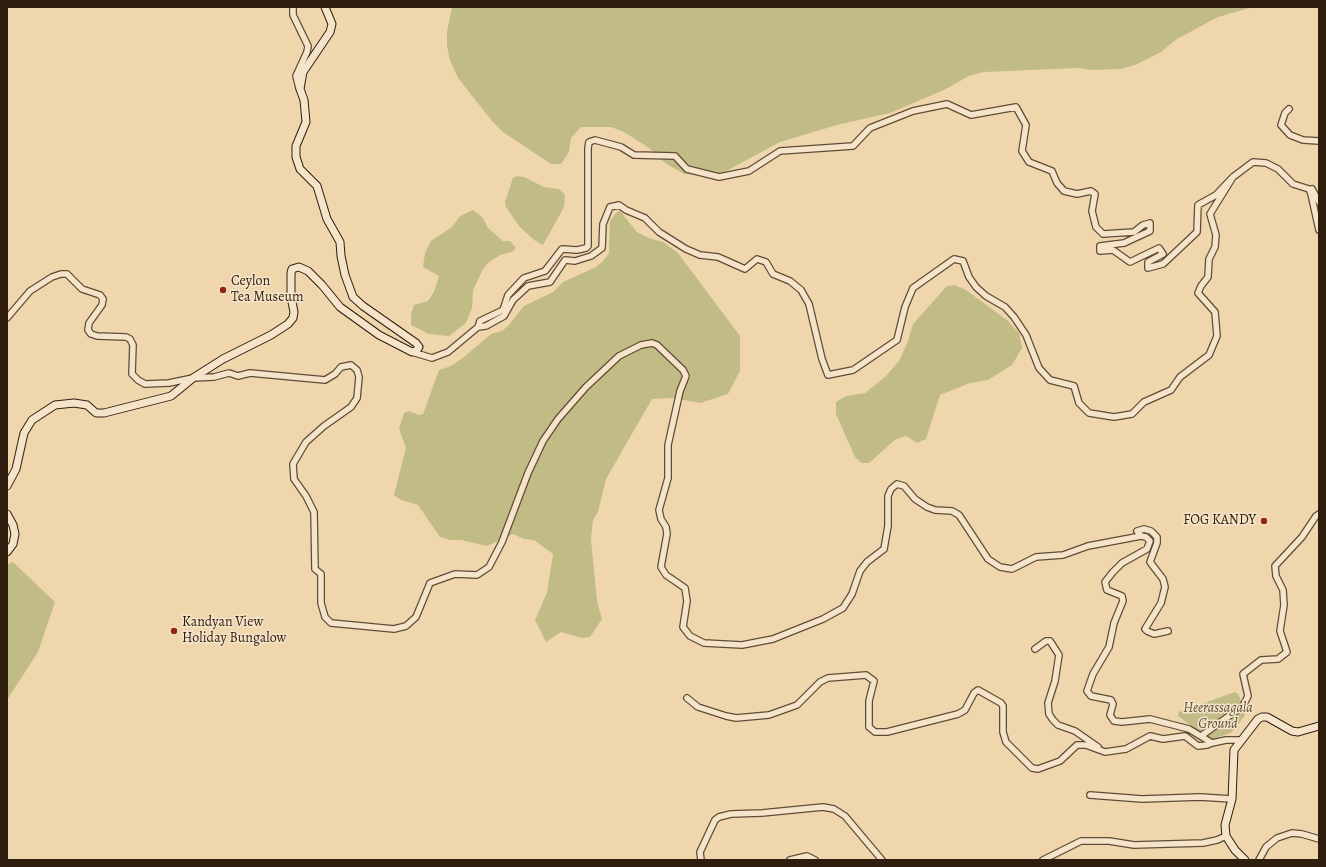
<!DOCTYPE html>
<style>
body{margin:0}
#map{position:relative;width:1326px;height:867px;overflow:hidden;background:#f0d6ad;font-family:Alegreya,serif}
canvas{display:block}
.frame{position:absolute;inset:0;border:8px solid #2f1e0e;pointer-events:none}
</style>
<div id="map">
<canvas width="1326" height="867"></canvas>
<div class="frame"></div>
</div>
<script>
const ctx = document.querySelector('canvas').getContext('2d');
ctx.lineJoin = 'round';
function fill(path, color) {
  ctx.fillStyle = color;
  ctx.fill(path, 'evenodd');
}
function poly(rows) {
  const path = new Path2D();
  for (const r of rows) {
    path.moveTo(r[0], r[1]);
    for (let i = 2; i < r.length; i += 2) path.lineTo(r[i], r[i + 1]);
  }
  return path;
}
function trace(path, color, width, dash) {
  ctx.strokeStyle = color;
  ctx.lineWidth = width;
  ctx.lineCap = dash ? 'butt' : 'round';
  ctx.setLineDash(dash || []);
  ctx.stroke(path);
}
function label(font, color, halo, rows, align = 'center') {
  ctx.font = font + ' Alegreya,serif';
  ctx.lineWidth = 3;
  ctx.setLineDash([]);
  ctx.textBaseline = 'middle';
  ctx.strokeStyle = halo;
  ctx.fillStyle = color;
  for (const [text, x, y, turn = 0] of rows) {
    ctx.save();
    ctx.translate(x, y);
    ctx.rotate((+turn || 0) * Math.PI / 180);
    ctx.textAlign = isNaN(turn) ? turn : align;
    if (halo) ctx.strokeText(text, 0, 0);
    ctx.fillText(text, 0, 0);
    ctx.restore();
  }
}
const green = poly([
 [452,7,1253,7,1218,17,1177,39,1161,52,1135,65,1120,69,1092,70,1077,68,984,72,969,76,944,90,890,113,837,125,780,142,728,170,713,176,684,174,665,163,649,148,624,132,611,127,581,127,571,138,569,152,561,164,551,164,503,132,492,121,458,78,450,60,447,46,447,32],
 [517,176,524,177,544,187,559,189,565,195,564,207,543,245,534,240,519,226,506,207,505,202,513,178],
 [473,210,483,218,488,228,503,241,510,241,516,248,512,252,500,255,488,263,483,269,473,290,472,308,466,323,449,336,429,334,411,325,411,314,414,305,428,301,434,292,439,276,423,267,425,253,431,241,452,227,460,216],
 [620,211,637,232,649,238,663,242,678,253,740,336,740,371,728,394,700,403,673,398,652,399,606,479,598,512,593,520,591,539,597,601,602,619,590,637,582,638,561,632,546,642,535,620,547,593,553,554,534,540,524,539,513,534,487,546,461,540,450,540,440,537,418,505,401,500,394,495,406,448,399,429,404,413,409,411,419,415,423,414,439,370,451,366,464,357,491,334,502,331,507,327,524,306,553,292,563,282,596,267,603,261,609,253,610,221,617,212],
 [955,285,966,290,1008,321,1019,333,1022,348,1012,365,988,380,970,383,940,395,926,439,917,443,906,436,896,439,869,463,862,463,855,457,836,414,836,402,846,396,865,393,885,377,899,361,908,341,913,324,947,286],
 [13,562,55,602,38,652,7,700,7,565],
 [1235,692,1238,694,1245,709,1245,715,1234,730,1230,733,1213,739,1207,738,1178,716,1179,712]
]);
const street = poly([
 [293,7,293,15,308,46,307,52,296,76,299,88],
 [1289,109,1285,113,1281,125,1290,135,1303,140,1319,141],
 [1233,177,1210,214,1216,235,1215,247,1209,259,1208,277,1201,286,1198,293,1215,312,1217,336,1209,355,1180,377,1171,390,1144,402,1132,414,1114,417,1089,413,1079,403,1074,386,1050,380,1039,368,1026,335,1014,317,1005,307,986,296,976,287,969,277,963,261,954,259,913,288,905,307,897,340,853,370,828,375,822,359,809,304,801,290,790,281,773,274,766,262,757,259,745,269,718,257,700,255,686,249,659,232,645,218,626,210,619,205,610,207,603,224,602,248,591,256,575,261,565,260,550,282,528,286,513,300,504,316,486,326,478,327,480,321,503,310,508,295,524,278,545,271,562,249,577,250,586,248,588,246,588,148,589,142,595,140,621,147,634,155,675,156,687,169,719,177,749,171,780,151,853,146,870,128,913,111,947,104,971,115,1016,107,1026,125,1022,151,1029,162,1052,171,1057,183,1064,191,1077,194,1091,191,1095,194,1092,211,1096,227,1103,234,1134,232,1143,225,1150,223,1150,231,1124,243,1100,246,1100,251,1113,250,1130,262,1159,248,1163,254,1148,262,1148,268,1163,264,1197,232,1198,205,1216,195,1233,177,1253,162,1266,163,1278,169,1293,184,1309,189,1311,194],
 [1319,202,1312,189,1311,194,1319,230],
 [7,318,30,291,52,277,61,274,67,274,82,289,100,295,103,299,102,305,89,323,88,330,91,334,97,336,126,337,130,339,133,345,132,374,138,380,145,384,169,383,193,378,214,377,229,373,238,376,250,373,325,380,335,374,341,367,351,365,357,370,359,377,357,398,351,407,324,426,306,442,293,464,294,479,306,496,314,512,315,569,321,574,321,603,325,617,331,623,394,629,406,626,416,617,430,583,455,574,477,575,489,567,502,542,528,473,543,441,558,419,586,387,619,356,641,345,652,343,657,345,683,370,686,376,680,391,668,445,668,478,659,510,661,519,666,527,667,534,661,567,666,575,685,588,687,601,683,627,690,636,704,643,742,645,773,639,823,619,843,608,852,594,860,571,867,562,884,549,888,526,888,496,891,489,897,484,904,486,915,499,927,507,935,510,952,511,959,515,988,559,1000,567,1012,569,1036,557,1063,555,1088,546,1141,536,1146,537,1150,541,1147,549,1122,563,1113,572,1105,582,1107,590,1122,596,1123,601,1114,623,1109,647,1093,674,1087,691,1091,696,1111,700,1113,704,1110,715,1114,721,1122,722,1150,719,1189,729,1212,743,1226,740,1241,740],
 [412,352,432,358,448,352,478,327],
 [1141,536,1137,531,1144,529,1151,531,1157,537,1157,543,1150,562,1163,579,1165,587,1161,603,1145,629,1147,631,1154,634,1168,631],
 [1035,649,1046,641,1050,641,1059,655,1055,681,1048,703,1049,714,1053,720,1058,725,1075,731,1098,747],
 [687,698,698,707,726,716,736,718,769,715,797,705,820,682,828,678,866,675,874,681,869,701,869,727,875,732,887,732,958,714,965,710,974,693,978,690,1001,703,1003,706,1003,732,1006,742,1032,768,1038,769,1060,761,1077,745,1086,745,1105,752,1126,749,1150,736,1163,739,1185,736,1198,746,1207,745,1212,743],
 [1201,736,1243,706,1248,696,1243,674,1261,660,1278,659,1287,652,1280,631,1284,605,1283,590,1276,576,1275,566,1302,537,1316,516,1319,514],
 [1090,795,1142,799,1200,797,1232,799],
 [701,860,700,852,715,820,719,817,731,814,762,813,823,807,834,809,845,816,882,860],
 [790,860,807,856,815,860],
 [1043,860,1081,841,1109,841,1134,845,1203,843,1217,840,1226,836],
 [1259,860,1266,847,1277,838,1292,833,1302,834,1319,839]
]);
const secondary = poly([
 [7,486,16,469,24,433,32,420,55,405,74,403,87,405,96,413,104,413,171,396,193,378,223,359,271,335,288,324,293,318,294,312,291,297,291,273,292,269,299,267,308,271,322,285,340,307,379,335,412,352,416,351,419,347,416,343,363,306,353,297,345,275,341,256,340,242,327,219,317,186,300,169,296,157,296,146,306,122,304,100,300,89,303,72,330,32,332,24,325,7],
 [7,514,13,525,15,534,13,544,7,552],
 [1245,860,1235,850,1226,836,1225,825,1232,799,1234,750,1258,719,1262,717,1267,717,1292,731,1298,732,1319,726]
]);
const markers = [
 [223,290,4,"#8f2418"],
 [1264,521,4,"#8f2418"],
 [174,631,4,"#8f2418"]
];
const poiNames = [
 ["Ceylon",231,282],
 ["Tea Museum",231,298],
 ["FOG KANDY",1256,521,"right"],
 ["Kandyan View",182,623],
 ["Holiday Bungalow",182,639]
];
const parkNames = [
 ["Heerassagala",1218,709],
 ["Ground",1218,725]
];
fill(green, '#c1bc85');
trace(street, '#5f4c36', 8);
trace(secondary, '#2f1e0e', 9);
trace(street, '#f5e4ca', 5.5);
trace(secondary, '#f5e4ca', 7);
for (const [x, y, r, color] of markers) {
  const dot = new Path2D();
  dot.arc(x, y, r, 0, 2 * Math.PI);
  ctx.fillStyle = color;
  ctx.fill(dot);
  trace(dot, '#f5e4ca', 1.5);
}
label('14px', '#2f1e0e', '#f5e4ca', poiNames, 'left');
label('italic 14px', '#5b4d32', '#f5e4ca', parkNames);
</script>
